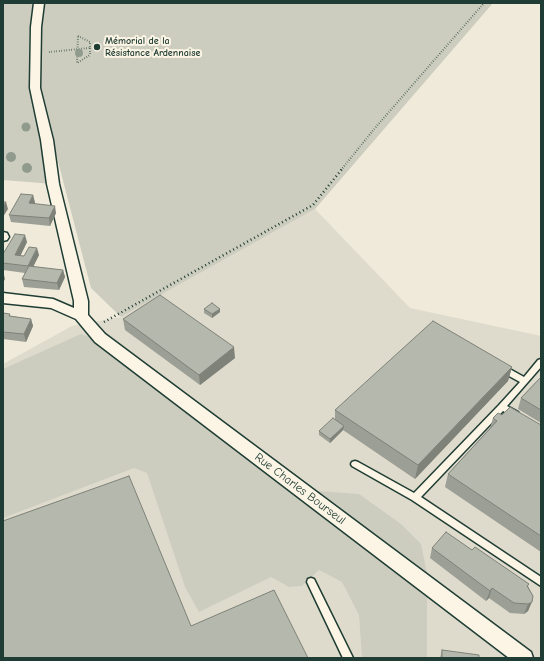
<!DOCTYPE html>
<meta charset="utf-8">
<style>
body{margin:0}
#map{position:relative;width:544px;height:661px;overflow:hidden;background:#efeada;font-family:"Comic Neue",sans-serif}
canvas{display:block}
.frame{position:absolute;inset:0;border:4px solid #1f3d34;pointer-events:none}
</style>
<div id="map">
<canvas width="544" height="661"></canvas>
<div class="frame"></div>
</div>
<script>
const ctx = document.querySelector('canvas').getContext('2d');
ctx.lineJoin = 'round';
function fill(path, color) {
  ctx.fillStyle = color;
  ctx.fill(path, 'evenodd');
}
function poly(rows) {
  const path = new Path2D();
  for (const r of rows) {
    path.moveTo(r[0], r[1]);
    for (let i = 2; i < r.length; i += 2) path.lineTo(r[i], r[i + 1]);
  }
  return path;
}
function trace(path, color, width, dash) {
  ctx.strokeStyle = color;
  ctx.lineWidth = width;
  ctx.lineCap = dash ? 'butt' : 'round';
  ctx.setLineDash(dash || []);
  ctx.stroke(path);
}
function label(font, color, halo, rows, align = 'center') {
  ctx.font = font + ' "Comic Neue",sans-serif';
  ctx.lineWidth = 4;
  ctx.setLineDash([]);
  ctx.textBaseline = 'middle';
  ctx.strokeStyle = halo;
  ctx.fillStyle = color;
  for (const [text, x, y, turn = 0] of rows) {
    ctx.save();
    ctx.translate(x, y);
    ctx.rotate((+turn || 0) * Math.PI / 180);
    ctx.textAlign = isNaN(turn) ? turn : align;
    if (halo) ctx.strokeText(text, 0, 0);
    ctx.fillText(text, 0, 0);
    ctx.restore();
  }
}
const built = poly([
 [315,209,410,308,541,336,541,658,3,658,3,364,72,326,121,317]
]);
const green = poly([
 [3,3,493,3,315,209,121,317,91,288,42,100,40,78,35,80,53,184,3,180],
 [81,334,95,339,291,489,359,494,401,524,421,544,427,574,427,658,362,657,359,615,342,582,319,570,302,586,289,587,271,577,199,612,185,587,147,473,134,468,3,518,3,369]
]);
const pathFar1 = poly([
 [78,36,90,42,90,55,77,63,78,36],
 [49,52,90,48],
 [341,170,375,128,484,3]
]);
const path = poly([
 [104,322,313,205,342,169]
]);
const lane = poly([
 [541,359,541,367,507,406,518,412,519,414,518,416,512,416,503,411,421,497,541,577,541,586,412,500,352,466,351,464,352,462,355,461,358,462,414,493,499,405,520,382,500,371,499,369,500,367,506,367,524,377,538,360,541,359],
 [311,578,314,579,353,658,343,658,307,582,308,579,311,578]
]);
const street = poly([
 [34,3,44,3,41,27,40,88,53,140,59,184,88,301,88,315,105,334,531,652,533,658,509,658,95,342,76,319,51,308,3,303,3,293,53,299,74,308,74,301,47,184,41,140,30,88,31,27,34,3],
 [3,232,7,233,9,237,7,240,3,241,3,232]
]);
const trees = [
 [79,53,4],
 [26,127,4.5],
 [11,157,5],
 [27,168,5]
];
const wall = poly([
 [33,195,35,203,34,204,56,213,50,226,11,222,9,215],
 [27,242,20,256,24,256,39,255,33,267,63,270,65,277,59,290,24,287,22,279,25,273,3,270,3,254],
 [204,309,220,309,220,312,212,318,204,313],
 [3,313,11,316,31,319,33,326,26,342,3,339],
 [123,319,235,358,200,385,125,330],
 [512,367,508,381,415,479,343,430,330,443,319,435,319,431,335,419,335,410],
 [541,377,541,423,518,409,521,398],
 [502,415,541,425,541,552,445,487,448,474,490,428,493,418],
 [432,548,472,550,529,584,528,586,533,596,528,611,524,614,510,613,489,598,486,601,430,558],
 [442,650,479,658,440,658]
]);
const shadedWall = poly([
 [33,195,35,203,31,211,29,203],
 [6,202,8,209,3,217,3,206],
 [55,206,56,213,50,226,49,218],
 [25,235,27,242,17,263,15,255],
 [37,248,39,255,30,273,28,266],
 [63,270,65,277,59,290,57,283],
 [4,275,5,279,3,283,3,277],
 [220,309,220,312,212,318,212,314],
 [31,319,33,326,26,342,24,334],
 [234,347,235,358,200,385,199,375],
 [512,367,508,381,415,479,418,465],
 [344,426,343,430,330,443,330,439],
 [492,588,489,598,486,601,490,591],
 [532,602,528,611,524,614,528,604]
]);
const building = poly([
 [21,194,33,195,29,203,55,206,49,218,9,215,21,194],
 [3,202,6,202,3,206,3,202],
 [15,234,25,235,15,255,24,256,29,247,37,248,28,266,3,263,3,254,15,234],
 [29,266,63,270,57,283,22,279,29,266],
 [160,295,234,347,199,375,123,319,160,295],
 [212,303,220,309,212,314,204,309,212,303],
 [3,313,10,314,9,316,31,319,24,334,3,332,3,313],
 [433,321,512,367,418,465,335,410,433,321],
 [541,377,541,410,521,398,541,377],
 [510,407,541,425,541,536,448,474,497,421,493,418,498,413,502,415,510,407],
 [333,418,344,426,330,439,319,431,333,418],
 [129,476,191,626,274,590,308,658,3,658,3,521,129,476],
 [446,532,472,550,475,547,529,584,527,586,533,596,532,602,528,604,514,603,492,588,490,591,432,548,446,532],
 [442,650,479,655,479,658,442,658,442,650]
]);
const markers = [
 [97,47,4,"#1f3d34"]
];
const farPoinames = [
 ["Mémorial de la",105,41],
 ["Résistance Ardennaise",105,53]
];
const streetNames = [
 ["Rue Charles Bourseul",300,489,37]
];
fill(built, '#dedbcc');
fill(green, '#cccdbf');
trace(lane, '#1f3d34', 3);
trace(street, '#1f3d34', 3);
trace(pathFar1, '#1f3d34', 2, [0.5, 2]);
trace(path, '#1f3d34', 2.5, [1, 3]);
fill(lane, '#fcf5e5');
fill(street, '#fcf5e5');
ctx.fillStyle = '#909b8e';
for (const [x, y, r] of trees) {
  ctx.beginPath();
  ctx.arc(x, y, r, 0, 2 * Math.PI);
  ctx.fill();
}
fill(wall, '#9c9f95');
fill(shadedWall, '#7f8279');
fill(building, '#b5b9ad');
trace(building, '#7f8279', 1);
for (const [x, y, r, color] of markers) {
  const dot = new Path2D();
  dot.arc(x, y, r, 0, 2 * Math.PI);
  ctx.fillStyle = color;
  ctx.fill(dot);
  trace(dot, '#fcf5e5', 1.5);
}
label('bold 10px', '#1f3d34', '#fcf5e5', farPoinames, 'left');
label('12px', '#1f3d34', '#fcf5e5', streetNames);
</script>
